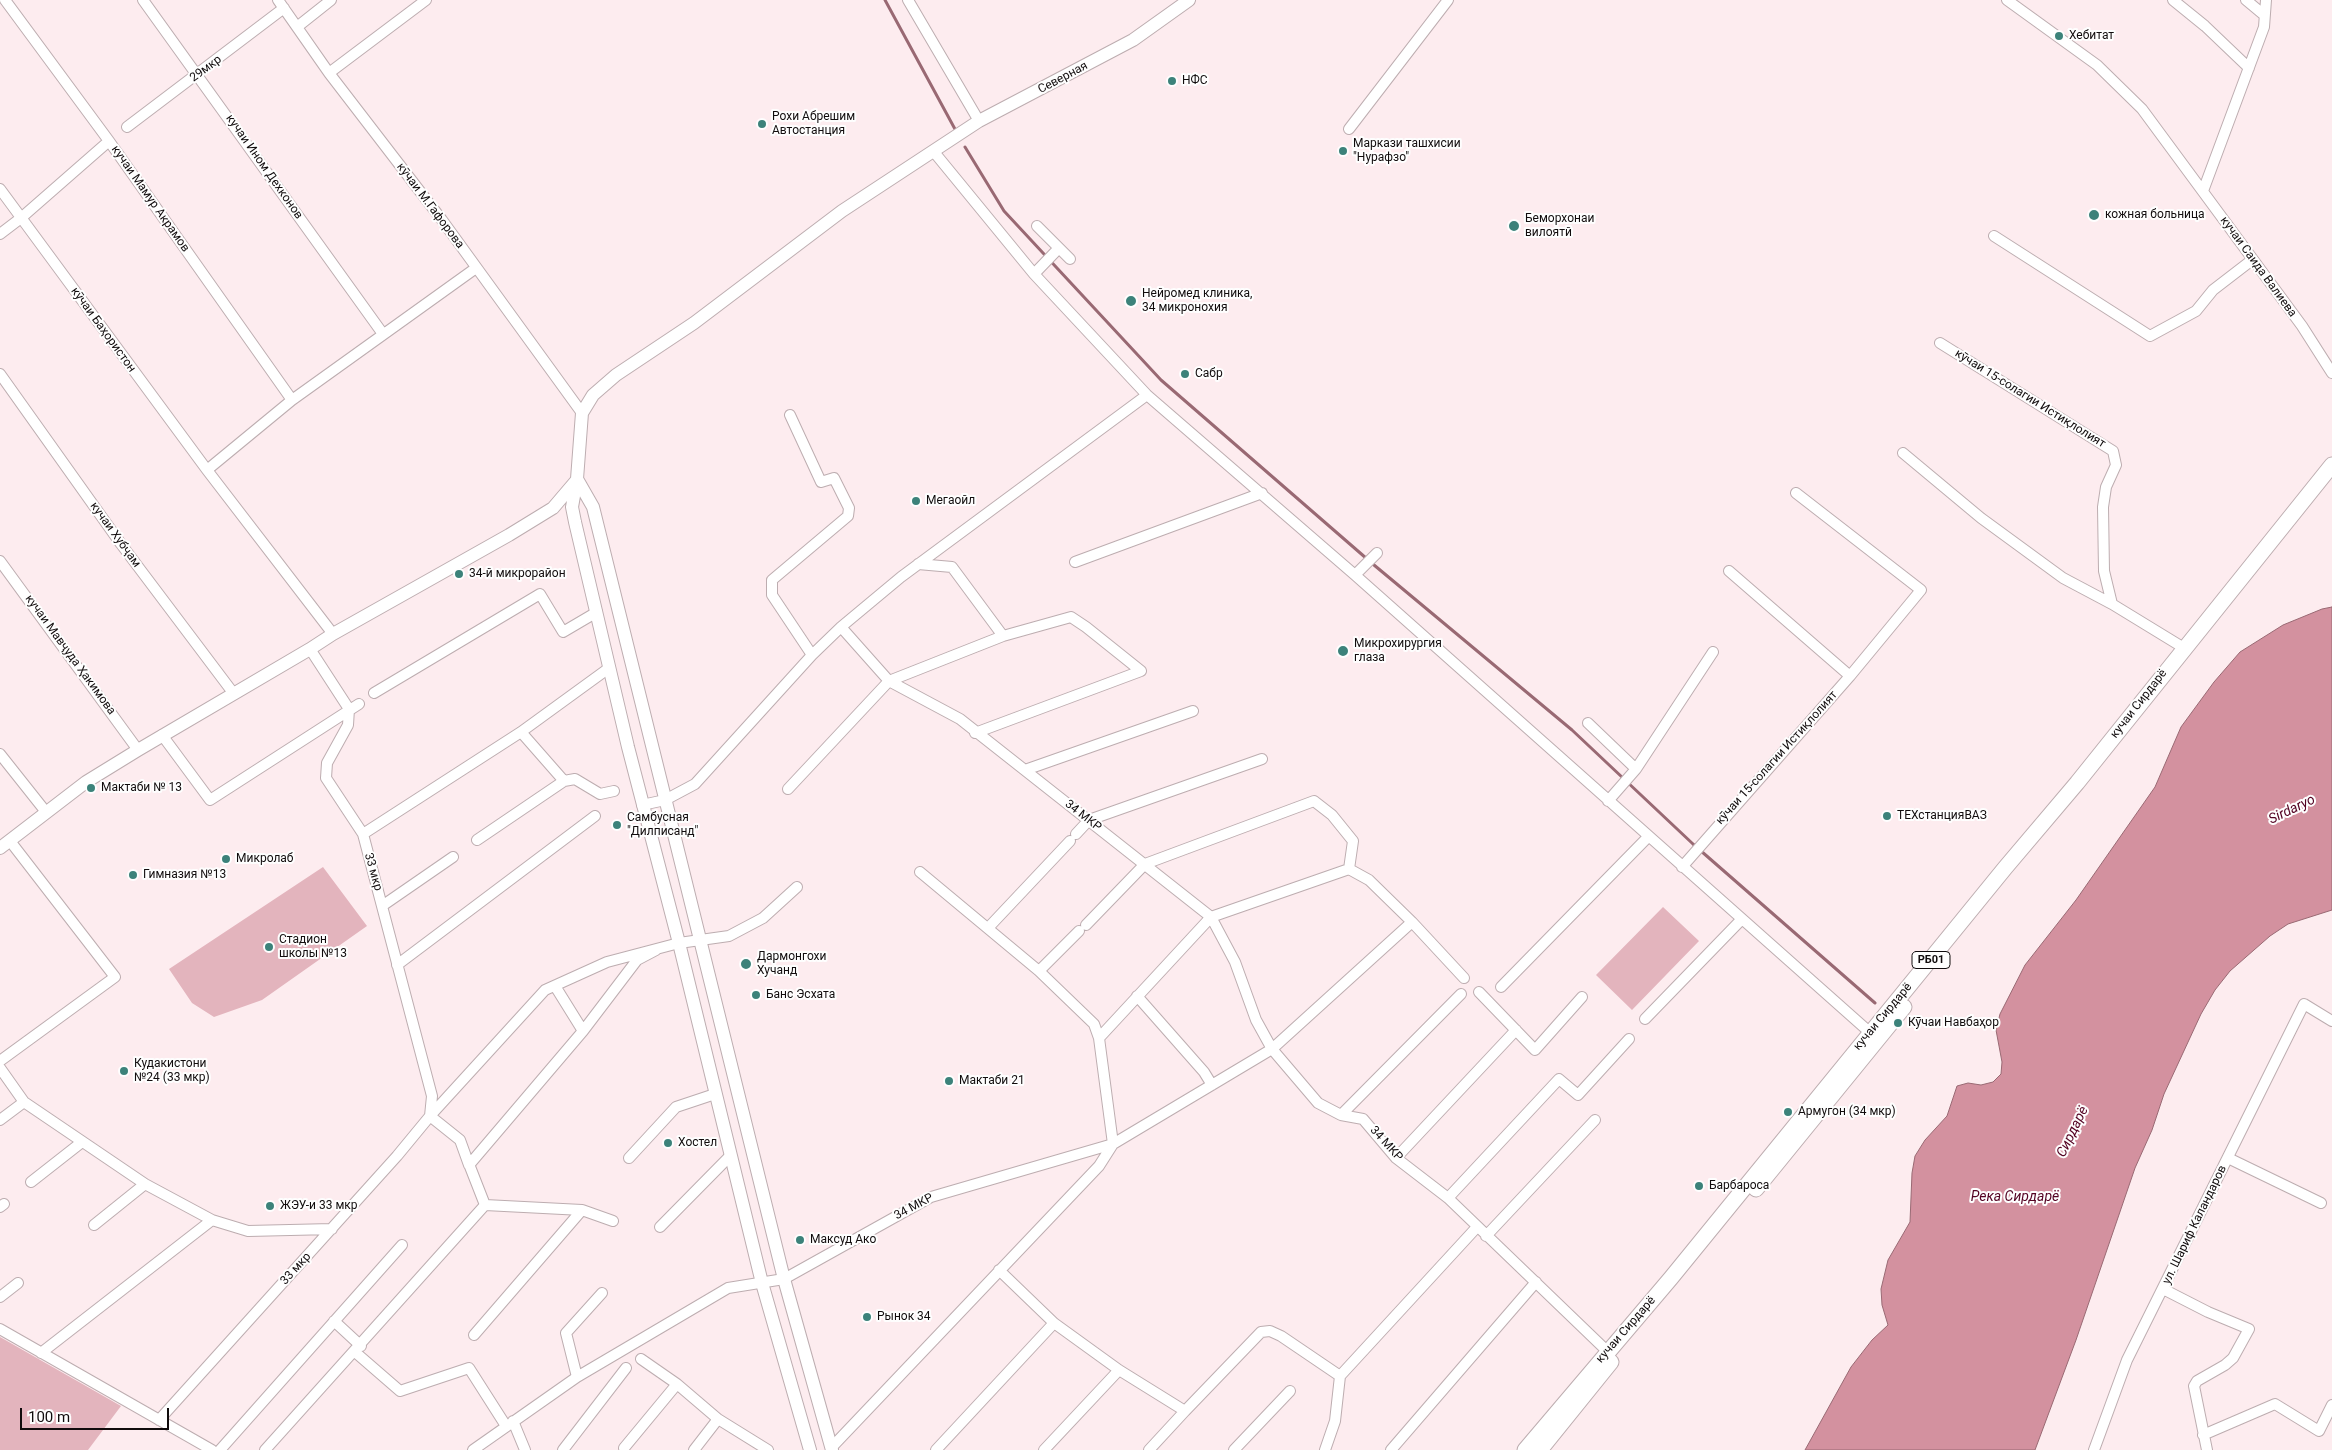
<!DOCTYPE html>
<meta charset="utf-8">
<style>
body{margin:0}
#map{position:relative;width:2332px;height:1450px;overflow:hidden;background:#fdecef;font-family:Roboto,sans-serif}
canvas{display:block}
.scale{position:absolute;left:20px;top:1408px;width:149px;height:22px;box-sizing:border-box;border:2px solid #110c0d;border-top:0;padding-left:6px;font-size:15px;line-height:18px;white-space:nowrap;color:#110c0d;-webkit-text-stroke:4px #fefefe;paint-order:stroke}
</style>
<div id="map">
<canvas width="2332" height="1450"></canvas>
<div class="scale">100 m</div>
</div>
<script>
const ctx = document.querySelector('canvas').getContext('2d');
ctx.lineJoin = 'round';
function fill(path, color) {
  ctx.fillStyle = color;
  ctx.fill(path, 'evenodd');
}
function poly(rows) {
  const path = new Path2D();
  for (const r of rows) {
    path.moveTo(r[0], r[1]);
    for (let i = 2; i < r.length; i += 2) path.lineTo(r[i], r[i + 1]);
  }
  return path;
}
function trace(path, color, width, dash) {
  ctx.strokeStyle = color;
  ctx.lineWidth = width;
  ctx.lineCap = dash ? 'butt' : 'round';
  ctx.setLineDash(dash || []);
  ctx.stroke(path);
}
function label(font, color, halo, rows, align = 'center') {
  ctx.font = font + ' Roboto,sans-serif';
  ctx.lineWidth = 4;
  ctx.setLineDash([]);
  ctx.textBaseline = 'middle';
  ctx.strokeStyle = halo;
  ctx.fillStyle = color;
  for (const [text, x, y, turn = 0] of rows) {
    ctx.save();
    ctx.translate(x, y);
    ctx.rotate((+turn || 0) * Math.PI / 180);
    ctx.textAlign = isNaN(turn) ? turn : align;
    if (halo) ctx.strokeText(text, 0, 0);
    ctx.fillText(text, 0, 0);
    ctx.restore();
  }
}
const green = poly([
 [323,867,367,926,262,1000,214,1017,192,1003,169,969],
 [1663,907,1699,941,1632,1010,1596,975],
 [0,1337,121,1406,88,1450,0,1450]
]);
const water = poly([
 [2332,607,2332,910,2288,924,2270,936,2230,971,2215,990,2201,1014,2164,1094,2152,1130,2135,1168,2076,1340,2035,1450,1805,1450,1851,1367,1872,1340,1888,1325,1882,1305,1881,1289,1888,1260,1910,1222,1912,1173,1915,1156,1925,1140,1947,1116,1957,1086,1968,1083,1981,1085,1993,1082,2001,1074,2002,1062,1996,1030,2000,1014,2025,965,2076,900,2155,787,2181,727,2214,682,2240,652,2283,625,2322,609,2332,607]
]);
const stream = poly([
 [885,0,956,131],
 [965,147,1004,211,1161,380,1374,565,1572,730,1693,844,1875,1003]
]);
const minor = poly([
 [5,0,109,141,292,400],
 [143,0,383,334],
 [278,0,329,73,442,220,582,413],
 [908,0,979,121],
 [2007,0,2097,65,2142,109,2302,326,2332,373],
 [2173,0,2205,26,2249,68],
 [2246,0,2264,15],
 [297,27,331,0],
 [329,73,426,0],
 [127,127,284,8],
 [1349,129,1448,0],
 [934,152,1034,274,1147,395,1355,575,1875,1037],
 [0,189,207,470,333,634],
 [2203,191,2264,27,2266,0],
 [1037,226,1070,259],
 [0,234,21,218,109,141],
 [1994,236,2150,336,2196,311,2213,290,2252,260],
 [1034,274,1059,248],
 [1940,343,2113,451,2116,465,2106,487,2103,507,2104,571,2112,604],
 [0,374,121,544,234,694],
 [790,415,821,482,834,478,849,508,848,516,772,580,772,595,812,655],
 [1903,453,1981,518,2063,578,2112,604,2184,648],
 [207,470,292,400,476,268],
 [1796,493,1921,590,1850,676],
 [0,561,138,750],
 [1075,562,1262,493],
 [918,564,952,567,1003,636,1071,617,1086,627,1141,671],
 [1355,575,1377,553],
 [841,627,889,681,960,719,1211,917,1235,962,1256,1020,1272,1049,1412,922,1464,978],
 [374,693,540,594,563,632,597,612],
 [1588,723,1636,769],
 [521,732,564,781],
 [975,733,1141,671],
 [162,735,210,800,359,704],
 [0,754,46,812],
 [1025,770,1193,711],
 [788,789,889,681,1003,636],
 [1608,801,1636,769,1713,652],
 [642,805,665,800,695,784,812,655,841,627,901,577,1147,395],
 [363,834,521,732,609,668],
 [1076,834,1089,820,1262,759],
 [477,840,564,781,575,779,600,794,614,791],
 [1682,867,1850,676,1729,571],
 [382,906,453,857],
 [1086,925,1145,864,1314,801,1332,815,1353,841,1349,869,1369,880,1412,922],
 [988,928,1070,841],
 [656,950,637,960,583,1031,469,1165,460,1140,430,1116,545,990,607,962,679,943,729,936,763,918,797,887],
 [397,965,595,816],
 [1039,971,1079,931],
 [555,986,583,1031],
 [1501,987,1648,837],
 [1479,992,1535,1050,1582,997],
 [1137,996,1204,1072,1212,1085],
 [1645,1019,1741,920],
 [1099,1038,1211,917,1349,869],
 [0,1061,115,977,10,841],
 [0,1068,24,1102,145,1184,212,1220,248,1231,332,1229],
 [1341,1115,1461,994],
 [0,1120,24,1102],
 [629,1158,676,1107,715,1094],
 [1396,1158,1516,1030],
 [2228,1158,2321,1203],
 [467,1159,485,1205],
 [31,1182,82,1142],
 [1448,1198,1559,1079,1578,1095,1629,1039],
 [485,1205,582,1210,613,1221],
 [0,1207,4,1204],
 [94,1225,145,1184],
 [660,1227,730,1156],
 [1486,1236,1595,1120],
 [999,1270,1054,1323,1119,1370,1185,1411,1261,1332,1270,1331,1281,1336,1340,1376,1477,1227],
 [2163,1289,2208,1312,2249,1329,2233,1358,2225,1365,2197,1381,2194,1386,2207,1450],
 [0,1297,18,1283],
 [334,1321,361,1346],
 [0,1329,212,1450],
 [474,1335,582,1210],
 [355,1352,400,1391,469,1368,506,1426],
 [41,1353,212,1220],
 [641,1359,677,1384,718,1419],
 [577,1377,566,1333,602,1293],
 [159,1420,397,1156,430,1116,432,1096,363,834,326,778,327,763,348,725,349,709,310,649],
 [513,1421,525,1450],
 [2203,1435,2275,1404,2319,1431,2332,1405],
 [832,1447,1099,1166,1113,1144,1099,1038,1094,1024,1039,971,920,872],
 [624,1448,677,1384],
 [220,1450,402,1245],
 [265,1450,485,1205],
 [473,1450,577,1377,728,1288,784,1279,931,1197,1113,1144,1272,1049,1318,1103,1341,1115,1363,1119,1396,1158,1448,1198,1607,1351],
 [563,1450,626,1368],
 [694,1450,718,1419,768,1450],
 [936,1450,1054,1323],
 [1044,1450,1119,1370],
 [1149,1450,1185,1411],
 [1234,1450,1290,1391],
 [1325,1450,1335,1421,1340,1376],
 [1391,1450,1536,1282],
 [2094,1450,2127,1360,2304,1004,2332,1021]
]);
const major = poly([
 [577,479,593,507,784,1279,832,1450],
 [0,848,86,782,138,750,310,649,333,634,509,535,553,508,576,481],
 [810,1450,762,1283,679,943,628,747,575,522,572,507,577,479,582,413,593,395,616,375,694,323,842,211,979,121,1133,40,1189,0]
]);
const highway = poly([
 [1756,1189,1904,1007],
 [1525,1450,1671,1278,2005,868,2077,783,2332,465],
 [1540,1450,1611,1362]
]);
const markers = [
 [2059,36,5,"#3c827a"],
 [1172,81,5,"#3c827a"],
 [762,124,5,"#3c827a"],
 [1343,151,5,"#3c827a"],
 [2094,215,6,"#3c827a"],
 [1514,226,6,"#3c827a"],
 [1131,301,6,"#3c827a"],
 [1185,374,5,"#3c827a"],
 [916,501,5,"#3c827a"],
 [459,574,5,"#3c827a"],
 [1343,651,6,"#3c827a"],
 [91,788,5,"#3c827a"],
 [1887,816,5,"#3c827a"],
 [617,825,5,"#3c827a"],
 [226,859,5,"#3c827a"],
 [133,875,5,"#3c827a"],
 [269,947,5,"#3c827a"],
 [746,964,6,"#3c827a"],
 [756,995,5,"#3c827a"],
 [1898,1023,5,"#3c827a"],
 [124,1071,5,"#3c827a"],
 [949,1081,5,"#3c827a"],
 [1788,1112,5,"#3c827a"],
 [668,1143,5,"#3c827a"],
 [1699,1186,5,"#3c827a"],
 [270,1206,5,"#3c827a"],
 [800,1240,5,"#3c827a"],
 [867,1317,5,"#3c827a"]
];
const shields = [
 [1931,960,38]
];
const shieldNames = [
 ["РБ01",1931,960]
];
const poiNames = [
 ["Хебитат",2069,36],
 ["НФС",1182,81],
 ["Рохи Абрешим",772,117],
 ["Автостанция",772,131],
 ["Маркази ташхисии",1353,144],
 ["\"Нурафзо\"",1353,158],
 ["кожная больница",2105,215],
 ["Беморхонаи",1525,219],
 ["вилоятй",1525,233],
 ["Нейромед клиника,",1142,294],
 ["34 микронохия",1142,308],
 ["Сабр",1195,374],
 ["Мегаойл",926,501],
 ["34-й микрорайон",469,574],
 ["Микрохирургия",1354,644],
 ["глаза",1354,658],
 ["Мактаби № 13",101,788],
 ["ТЕХстанцияВАЗ",1897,816],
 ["Самбусная",627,818],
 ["\"Дилписанд\"",627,832],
 ["Микролаб",236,859],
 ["Гимназия №13",143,875],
 ["Стадион",279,940],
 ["школы №13",279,954],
 ["Дармонгохи",757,957],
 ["Хучанд",757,971],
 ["Банс Эсхата",766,995],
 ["Кӯчаи Навбаҳор",1908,1023],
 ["Кудакистони",134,1064],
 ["№24 (33 мкр)",134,1078],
 ["Мактаби 21",959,1081],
 ["Армугон (34 мкр)",1798,1112],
 ["Хостел",678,1143],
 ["Барбароса",1709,1186],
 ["ЖЭУ-и 33 мкр",280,1206],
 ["Максуд Ако",810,1240],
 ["Рынок 34",877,1317]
];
const streetNames = [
 ["29мкр",206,69,-37],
 ["Северная",1063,78,-28],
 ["кучаи Ином Дехконов",264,167,55],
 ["кучаи Мамур Акрамов",150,199,55],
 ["кӯчаи М.Гафорова",430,206,53],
 ["кучаи Саида Валиева",2258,267,54],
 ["кӯчаи Баҳористон",103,330,54],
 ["кӯчаи 15-солагии Истиқлолият",2030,399,32],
 ["кучаи Хубҷам",115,535,54],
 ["кучаи Мавҷуда Ҳакимова",70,655,54],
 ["кучаи Сирдарё",2139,704,-52],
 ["кӯчаи 15-солагии Истиқлолият",1777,758,-48],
 ["34 МКР",1083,816,38],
 ["33 мкр",373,872,74],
 ["кучаи Сирдарё",1883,1017,-50],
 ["34 МКР",1386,1144,48],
 ["34 МКР",914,1207,-28],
 ["ул. Шариф Каландаров",2195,1225,-64],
 ["33 мкр",296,1269,-48],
 ["кучаи Сирдарё",1626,1330,-49]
];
const waterNames = [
 ["Sirdaryo",2292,810,-26],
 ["Сирдарё",2073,1132,-64],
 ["Река Сирдарё",2015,1197]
];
fill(green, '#e3b4bd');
fill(water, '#d3919f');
trace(water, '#996973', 1);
trace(stream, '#996973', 3);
trace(minor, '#bdadb0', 12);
trace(major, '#bdadb0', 14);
trace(highway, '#bdadb0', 17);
trace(minor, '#fff', 10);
trace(major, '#fff', 12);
trace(highway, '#fff', 15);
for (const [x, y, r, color] of markers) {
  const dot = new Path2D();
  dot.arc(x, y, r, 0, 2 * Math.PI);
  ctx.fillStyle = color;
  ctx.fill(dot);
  trace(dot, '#fefefe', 2);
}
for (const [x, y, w] of shields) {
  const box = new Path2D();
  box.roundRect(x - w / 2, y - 8.5, w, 17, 4);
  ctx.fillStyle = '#fefefe';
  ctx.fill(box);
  trace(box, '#110c0d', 1);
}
label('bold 11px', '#110c0d', null, shieldNames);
label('12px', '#110c0d', '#fefefe', poiNames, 'left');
label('12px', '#110c0d', '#fefefe', streetNames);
label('italic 14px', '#540323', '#fefefe', waterNames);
</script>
